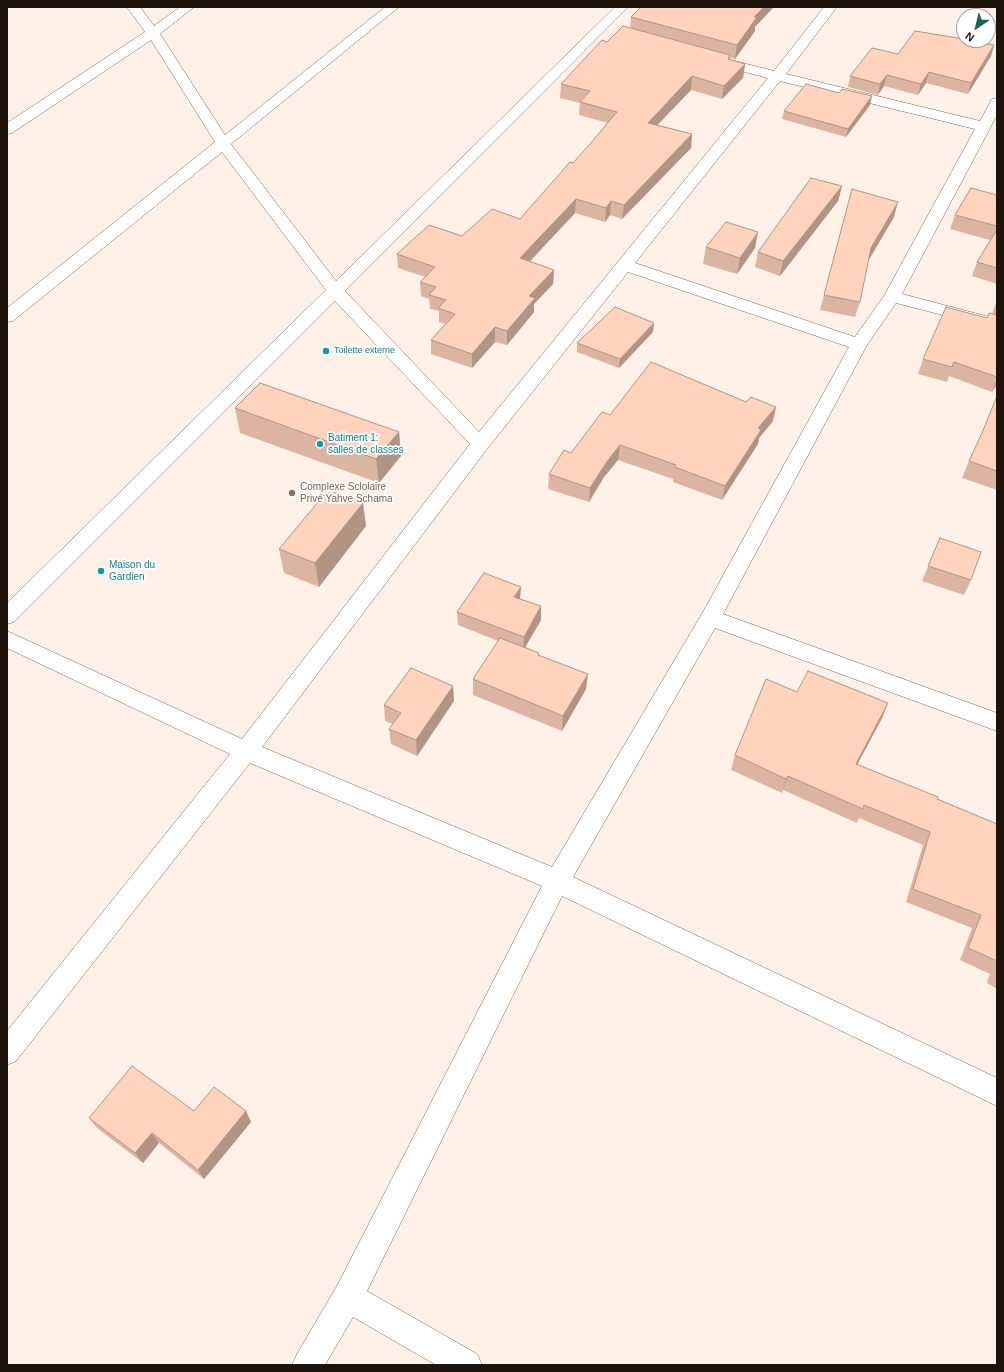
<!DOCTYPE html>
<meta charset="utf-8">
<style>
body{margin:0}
#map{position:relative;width:1004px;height:1372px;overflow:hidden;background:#fff0e8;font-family:Helvetica,sans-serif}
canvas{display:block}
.frame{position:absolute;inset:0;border:8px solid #1e130b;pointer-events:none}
.north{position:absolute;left:956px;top:8px;width:40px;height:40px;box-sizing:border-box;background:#fff;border:1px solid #a5a19d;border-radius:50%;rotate:215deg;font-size:11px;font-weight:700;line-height:16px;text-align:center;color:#1e130b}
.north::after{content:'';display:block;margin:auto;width:14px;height:18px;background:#1f6253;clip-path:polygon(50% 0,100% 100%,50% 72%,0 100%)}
</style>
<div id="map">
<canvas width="1004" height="1372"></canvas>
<div class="frame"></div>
<div class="north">N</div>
</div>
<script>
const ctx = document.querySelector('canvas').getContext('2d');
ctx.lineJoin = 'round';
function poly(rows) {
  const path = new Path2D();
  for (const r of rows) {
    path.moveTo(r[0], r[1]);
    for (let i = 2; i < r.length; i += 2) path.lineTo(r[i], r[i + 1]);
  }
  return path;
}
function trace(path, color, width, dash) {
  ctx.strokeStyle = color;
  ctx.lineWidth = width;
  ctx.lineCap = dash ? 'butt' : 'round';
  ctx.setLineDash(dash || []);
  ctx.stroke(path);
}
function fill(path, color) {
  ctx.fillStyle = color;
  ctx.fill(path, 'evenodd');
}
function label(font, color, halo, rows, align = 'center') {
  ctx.font = font + ' Helvetica,sans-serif';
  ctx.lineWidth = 3.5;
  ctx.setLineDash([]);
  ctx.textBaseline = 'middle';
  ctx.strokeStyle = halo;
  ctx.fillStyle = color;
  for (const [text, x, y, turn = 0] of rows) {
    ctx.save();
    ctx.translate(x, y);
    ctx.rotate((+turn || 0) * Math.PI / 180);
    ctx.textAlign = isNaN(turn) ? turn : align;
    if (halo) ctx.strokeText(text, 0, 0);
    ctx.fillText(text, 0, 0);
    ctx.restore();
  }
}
const minor = poly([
 [127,7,140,7,154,26,180,7,194,7,160,34,225,135,385,7,399,7,231,144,336,281,615,7,628,7,345,291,479,432,768,78,710,63,708,60,710,57,715,56,774,71,824,7,837,7,786,74,980,121,992,99,997,98,997,115,902,294,997,319,997,329,896,303,867,345,723,614,997,713,997,731,715,628,573,877,997,1078,997,1106,562,896,367,1291,477,1354,482,1365,436,1365,353,1317,325,1365,292,1365,297,1354,337,1286,542,886,250,763,16,1061,7,1065,7,1031,230,754,7,648,7,631,242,739,470,444,335,301,14,622,7,624,7,603,326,290,222,152,13,321,7,322,7,308,215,142,151,40,12,133,7,134,7,123,145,32,127,7],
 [780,81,975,129,884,296,855,337,635,263,780,81],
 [628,272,849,347,703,612,552,867,262,747,487,449,628,272]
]);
const wall = poly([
 [631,17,755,27,755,31,735,59,730,58,730,60,745,64,743,78,722,99,691,90,657,125,692,134,691,148,622,219,610,215,605,222,575,213,530,261,554,270,553,284,534,304,534,312,507,345,495,342,472,368,431,354,431,340,445,324,439,322,439,311,430,309,429,299,421,296,420,282,425,277,398,268,397,254,462,236,520,219,573,163,589,145,608,123,579,115,580,103,560,98,561,84,607,42,630,28],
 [994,45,991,56,968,94,926,83,918,95,884,86,878,95,848,87,850,76,898,54],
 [839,93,870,105,846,137,782,119,784,111],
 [842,186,838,201,780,276,755,267,758,252],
 [997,195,997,284,972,276,977,262,990,240,950,229,955,215],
 [894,217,868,261,860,302,855,317,820,310,824,295],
 [706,247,755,248,737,274,703,264],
 [997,300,997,384,992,392,949,376,947,382,918,374,923,359,987,318,992,314],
 [653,332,619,368,577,352,577,343],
 [997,396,997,490,962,478,969,461,982,434],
 [235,408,399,432,401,456,379,483,240,433],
 [610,415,773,421,759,438,758,444,722,500,673,482,673,479,618,460,604,477,589,502,548,489,549,474],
 [363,503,366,526,319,587,284,573,279,549],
 [940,538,971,580,964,595,922,581],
 [520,599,541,620,525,647,539,653,539,655,586,689,562,731,473,695,473,679,498,641,458,625,457,612],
 [453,686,454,701,417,756,391,744,389,729,393,724,385,721,384,705],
 [797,692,888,703,882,718,857,765,997,824,997,989,987,983,990,974,960,960,972,928,906,902,923,845,859,818,857,823,783,790,782,793,731,770,735,755],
 [194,1111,246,1111,251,1122,204,1179,159,1143,143,1163,97,1128,89,1118]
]);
const shadedWall = poly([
 [764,7,774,7,755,27,755,31,735,59,737,45,754,17],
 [994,45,991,56,968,94,971,83],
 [745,64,743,78,722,99,724,86],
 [929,72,926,83,918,95,921,84],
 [887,75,884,86,878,95,880,84],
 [692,76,691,90,646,137,648,123],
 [872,96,870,105,846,137,848,129],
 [692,134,691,148,622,219,624,205],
 [842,186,838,201,780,276,783,261],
 [576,199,575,213,520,272,520,258],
 [611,201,610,215,605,222,606,208],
 [898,202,894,217,867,263,871,248],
 [758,232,755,248,737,274,740,258],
 [554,270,553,284,534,304,534,312,507,345,507,331,529,296],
 [654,323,653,332,619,368,620,359],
 [495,327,495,342,472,368,472,354],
 [997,379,997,384,992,392],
 [776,407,773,421,759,438,758,444,722,500,725,486,758,428],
 [399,432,401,456,379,483,376,459],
 [620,445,618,460,604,477,589,502,590,488,606,463],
 [363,503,366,526,319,587,315,563],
 [521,587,520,600,514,597],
 [541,606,541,620,523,651,524,637],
 [588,674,586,689,562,731,563,716],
 [453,686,454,701,417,756,416,740],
 [888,703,882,718,850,778,856,764],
 [788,776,783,790,782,793,786,779],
 [246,1111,251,1122,204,1179,198,1170],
 [152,1133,159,1143,143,1163,135,1153]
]);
const building = poly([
 [641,7,764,7,754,17,757,17,737,45,631,17,641,7],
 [623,26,730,55,728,59,745,64,724,86,692,76,648,123,692,134,624,205,611,201,606,208,576,199,520,258,554,270,529,296,535,298,507,331,495,327,472,354,431,340,455,314,438,308,446,300,429,295,436,287,420,282,435,267,397,254,429,225,462,236,492,209,520,219,570,162,573,163,589,145,617,112,580,102,590,91,561,84,602,40,607,42,623,26],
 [915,31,964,39,964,40,967,40,994,45,971,83,929,72,921,84,887,75,880,84,850,76,872,48,898,54,915,31],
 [806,84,839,93,842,89,872,96,848,129,784,111,806,84],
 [811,178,842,186,783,261,758,252,811,178],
 [971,188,997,195,997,226,955,215,971,188],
 [852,189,898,202,871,248,860,302,824,295,852,189],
 [726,222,758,232,740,258,706,247,726,222],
 [997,230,997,268,977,262,997,230],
 [615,307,654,323,620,359,577,343,615,307],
 [946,307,987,318,989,313,997,315,997,377,954,362,952,367,923,359,946,307],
 [651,362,746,402,751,397,776,407,758,428,761,430,725,486,675,467,676,465,620,445,606,463,590,488,549,474,564,450,571,453,602,412,610,415,651,362],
 [260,383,399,432,376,459,235,408,260,383],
 [997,396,997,471,969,461,982,433,997,396],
 [328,490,363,503,315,563,279,549,328,490],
 [940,538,981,552,971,580,928,566,940,538],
 [484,573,521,587,514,597,541,606,524,637,457,612,484,573],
 [500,638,539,653,538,655,588,674,563,716,473,679,500,638],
 [411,668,453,686,416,740,389,729,401,713,384,705,411,668],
 [808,671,888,703,856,764,938,797,937,799,997,824,997,961,968,948,981,915,913,889,930,832,864,805,863,809,788,776,786,779,735,755,766,679,797,692,808,671],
 [132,1066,194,1111,214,1087,246,1111,198,1170,152,1133,135,1153,89,1118,132,1066]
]);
const markers = [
 [326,351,4,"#0f9aa8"],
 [320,444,4,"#0f9aa8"],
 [292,493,4,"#8d6e63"],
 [101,571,4,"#0f9aa8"]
];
const farCulturenames = [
 ["Toilette externe",334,351]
];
const cultureNames = [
 ["Batiment 1:",328,438],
 ["salles de classes",328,450],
 ["Maison du",109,565],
 ["Gardien",109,577]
];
const educationNames = [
 ["Complexe Sclolaire",300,487],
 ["Privé Yahve Schama",300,499]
];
trace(minor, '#836552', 1);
fill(minor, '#fff');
fill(wall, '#dbb5a2');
fill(shadedWall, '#b29484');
fill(building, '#ffd3bc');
trace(building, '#b29484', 1);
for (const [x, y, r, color] of markers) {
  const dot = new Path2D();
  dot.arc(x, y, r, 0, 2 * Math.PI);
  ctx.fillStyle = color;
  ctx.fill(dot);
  trace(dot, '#fff', 1.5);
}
label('9px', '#0d838f', '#fff', farCulturenames, 'left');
label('10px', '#0d838f', '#fff', cultureNames, 'left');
label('10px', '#785e54', '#fff', educationNames, 'left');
</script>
